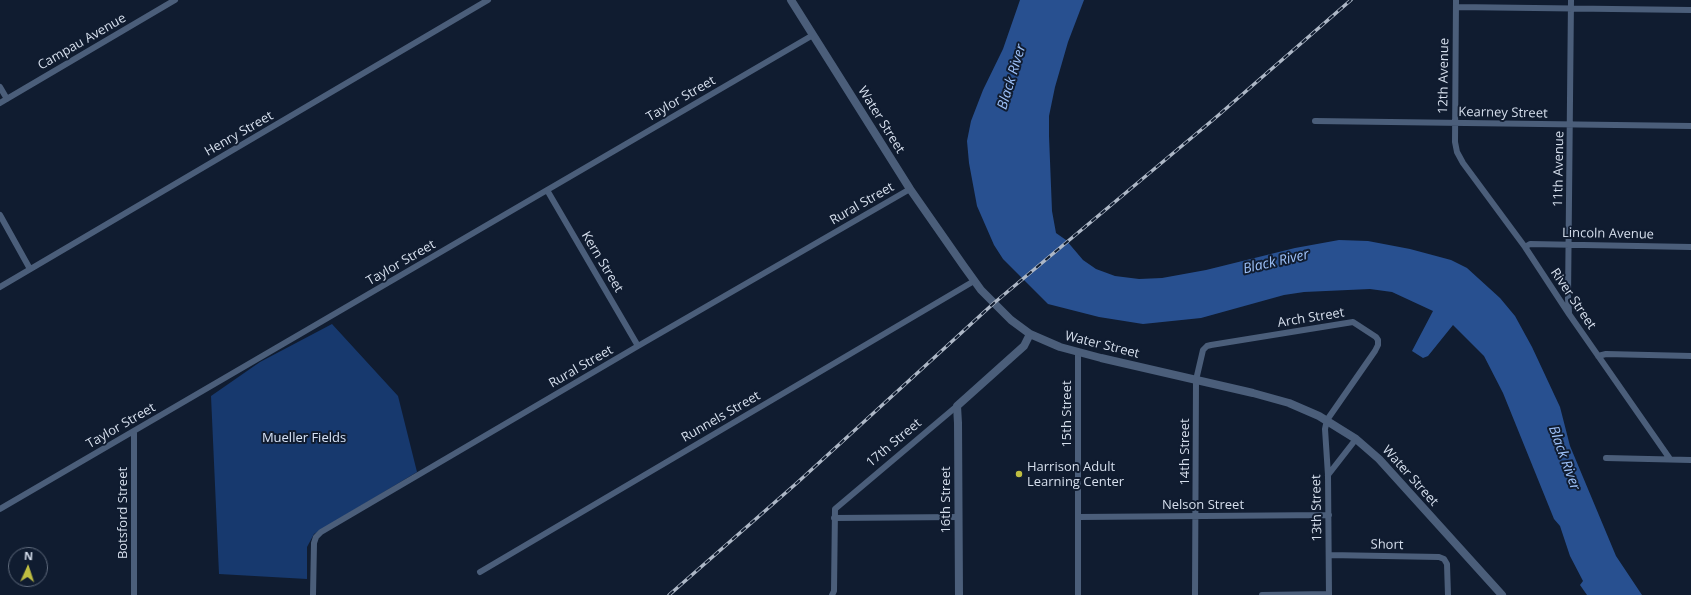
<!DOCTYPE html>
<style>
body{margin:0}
#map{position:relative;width:1691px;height:595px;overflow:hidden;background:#101c30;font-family:"Open Sans",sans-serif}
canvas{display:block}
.north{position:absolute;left:8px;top:547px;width:40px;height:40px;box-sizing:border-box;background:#101c30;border:1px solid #5f6a7c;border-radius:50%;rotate:3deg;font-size:11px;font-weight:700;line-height:16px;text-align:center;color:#d6dfed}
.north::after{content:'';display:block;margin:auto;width:14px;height:18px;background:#bfbe41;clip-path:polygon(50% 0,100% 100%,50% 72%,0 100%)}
</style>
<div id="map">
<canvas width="1691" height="595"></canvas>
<div class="north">N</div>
</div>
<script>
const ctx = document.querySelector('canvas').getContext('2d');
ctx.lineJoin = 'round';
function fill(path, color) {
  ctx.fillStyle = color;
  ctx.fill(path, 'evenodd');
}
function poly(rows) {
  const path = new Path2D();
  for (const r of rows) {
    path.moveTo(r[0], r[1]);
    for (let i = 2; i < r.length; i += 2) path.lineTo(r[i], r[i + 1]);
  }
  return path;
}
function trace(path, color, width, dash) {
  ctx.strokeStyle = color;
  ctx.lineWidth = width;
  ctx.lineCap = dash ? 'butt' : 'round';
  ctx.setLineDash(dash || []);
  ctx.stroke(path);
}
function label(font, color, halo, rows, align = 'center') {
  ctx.font = font + ' "Open Sans",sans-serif';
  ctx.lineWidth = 4;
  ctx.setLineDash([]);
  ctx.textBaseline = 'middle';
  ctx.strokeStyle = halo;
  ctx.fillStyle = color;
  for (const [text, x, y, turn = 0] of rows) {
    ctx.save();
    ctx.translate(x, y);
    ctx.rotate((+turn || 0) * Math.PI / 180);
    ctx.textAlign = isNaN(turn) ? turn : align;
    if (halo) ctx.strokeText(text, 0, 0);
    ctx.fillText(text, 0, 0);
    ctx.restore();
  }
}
const green = poly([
 [332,324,398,396,417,472,314,534,307,547,307,579,219,574,211,396,260,362]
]);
const water = poly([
 [1020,0,1084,0,1068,42,1055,87,1049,116,1049,136,1052,211,1056,233,1066,240,1083,260,1096,269,1115,276,1139,279,1162,278,1206,270,1295,248,1339,240,1368,241,1410,249,1451,260,1467,268,1500,298,1515,316,1532,347,1560,407,1570,446,1616,556,1642,595,1587,595,1580,585,1583,581,1570,556,1560,526,1554,519,1503,393,1484,356,1453,325,1428,356,1423,358,1412,351,1433,311,1392,292,1370,289,1304,292,1284,295,1201,318,1143,324,1099,317,1048,304,1003,259,994,245,977,206,969,163,967,141,971,121,983,90,1003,49]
]);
const minor = poly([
 [1456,0,1455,142,1457,152,1463,163,1525,247,1569,314,1670,459],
 [1456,7,1691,10],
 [0,87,7,99],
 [0,103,175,0],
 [1315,121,1691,126],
 [547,190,638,346],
 [0,215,30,269],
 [1525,247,1530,244,1691,247],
 [0,287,488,0],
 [1569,312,1568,299,1571,0],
 [1078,353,1078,595],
 [1598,356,1606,354,1691,356],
 [1606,458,1691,460],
 [1328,475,1356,439],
 [0,509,813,35],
 [1079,517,1329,515],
 [834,518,958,517],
 [1329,555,1439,557,1444,559,1447,564,1448,595],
 [480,572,974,281],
 [134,595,134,432],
 [313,595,314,543,316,537,321,532,638,346,910,189],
 [832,595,834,591,835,509,957,406],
 [1195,595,1196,380,1203,350,1207,346,1211,345,1353,322,1376,337,1378,340,1378,345,1375,351,1327,420,1325,429,1328,475,1329,595],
 [1262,595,1329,594]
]);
const tertiary = poly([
 [791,0,910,189,963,265,981,290,1011,320,1030,334,1060,347,1101,358,1253,393,1289,403,1319,416,1356,439,1379,459,1502,595],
 [959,595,958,423,957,406,1024,346,1030,334]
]);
const rail = poly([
 [669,595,798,482,994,303,1214,119,1351,0]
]);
const markers = [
 [1019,474,4,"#bfbe41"]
];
const streetNames = [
 ["Campau Avenue",82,42,-30],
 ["12th Avenue",1444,76,-89],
 ["Taylor Street",681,99,-30],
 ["Kearney Street",1503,113,1],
 ["Water Street",881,120,58],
 ["Henry Street",239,134,-30],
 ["11th Avenue",1559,169,-89],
 ["Rural Street",862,204,-30],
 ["Lincoln Avenue",1608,234,1],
 ["Kern Street",602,262,59],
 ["Taylor Street",401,263,-30],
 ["River Street",1573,299,56],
 ["Arch Street",1311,318,-9],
 ["Water Street",1102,345,14],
 ["Rural Street",581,367,-30],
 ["15th Street",1067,414,-90],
 ["Runnels Street",721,417,-30],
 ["Taylor Street",121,426,-30],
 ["17th Street",894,443,-40],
 ["14th Street",1185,452,-90],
 ["Water Street",1410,476,48],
 ["16th Street",946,500,-90],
 ["Nelson Street",1203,505],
 ["13th Street",1317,508,-91],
 ["Botsford Street",123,513,-90],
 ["Short",1387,545,1]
];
const parkNames = [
 ["Mueller Fields",304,438]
];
const poiNames = [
 ["Harrison Adult",1027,467],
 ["Learning Center",1027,482]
];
const waterNames = [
 ["Black River",1012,77,-73],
 ["Black River",1276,262,-13],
 ["Black River",1564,458,70]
];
fill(green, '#17396e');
fill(water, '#285090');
trace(minor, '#4b5e7a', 6);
trace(tertiary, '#4b5e7a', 8);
trace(rail, '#adb7c6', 3.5);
trace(rail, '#101c30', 2, [6]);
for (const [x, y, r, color] of markers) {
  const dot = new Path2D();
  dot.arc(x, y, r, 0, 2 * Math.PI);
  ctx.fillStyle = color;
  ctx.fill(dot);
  trace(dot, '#101c30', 1.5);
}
label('13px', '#d6dfed', '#101c30', streetNames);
label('13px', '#d7e3f6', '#101c30', parkNames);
label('13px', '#d6dfed', '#101c30', poiNames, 'left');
label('italic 14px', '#9ec1f8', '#101c30', waterNames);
</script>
